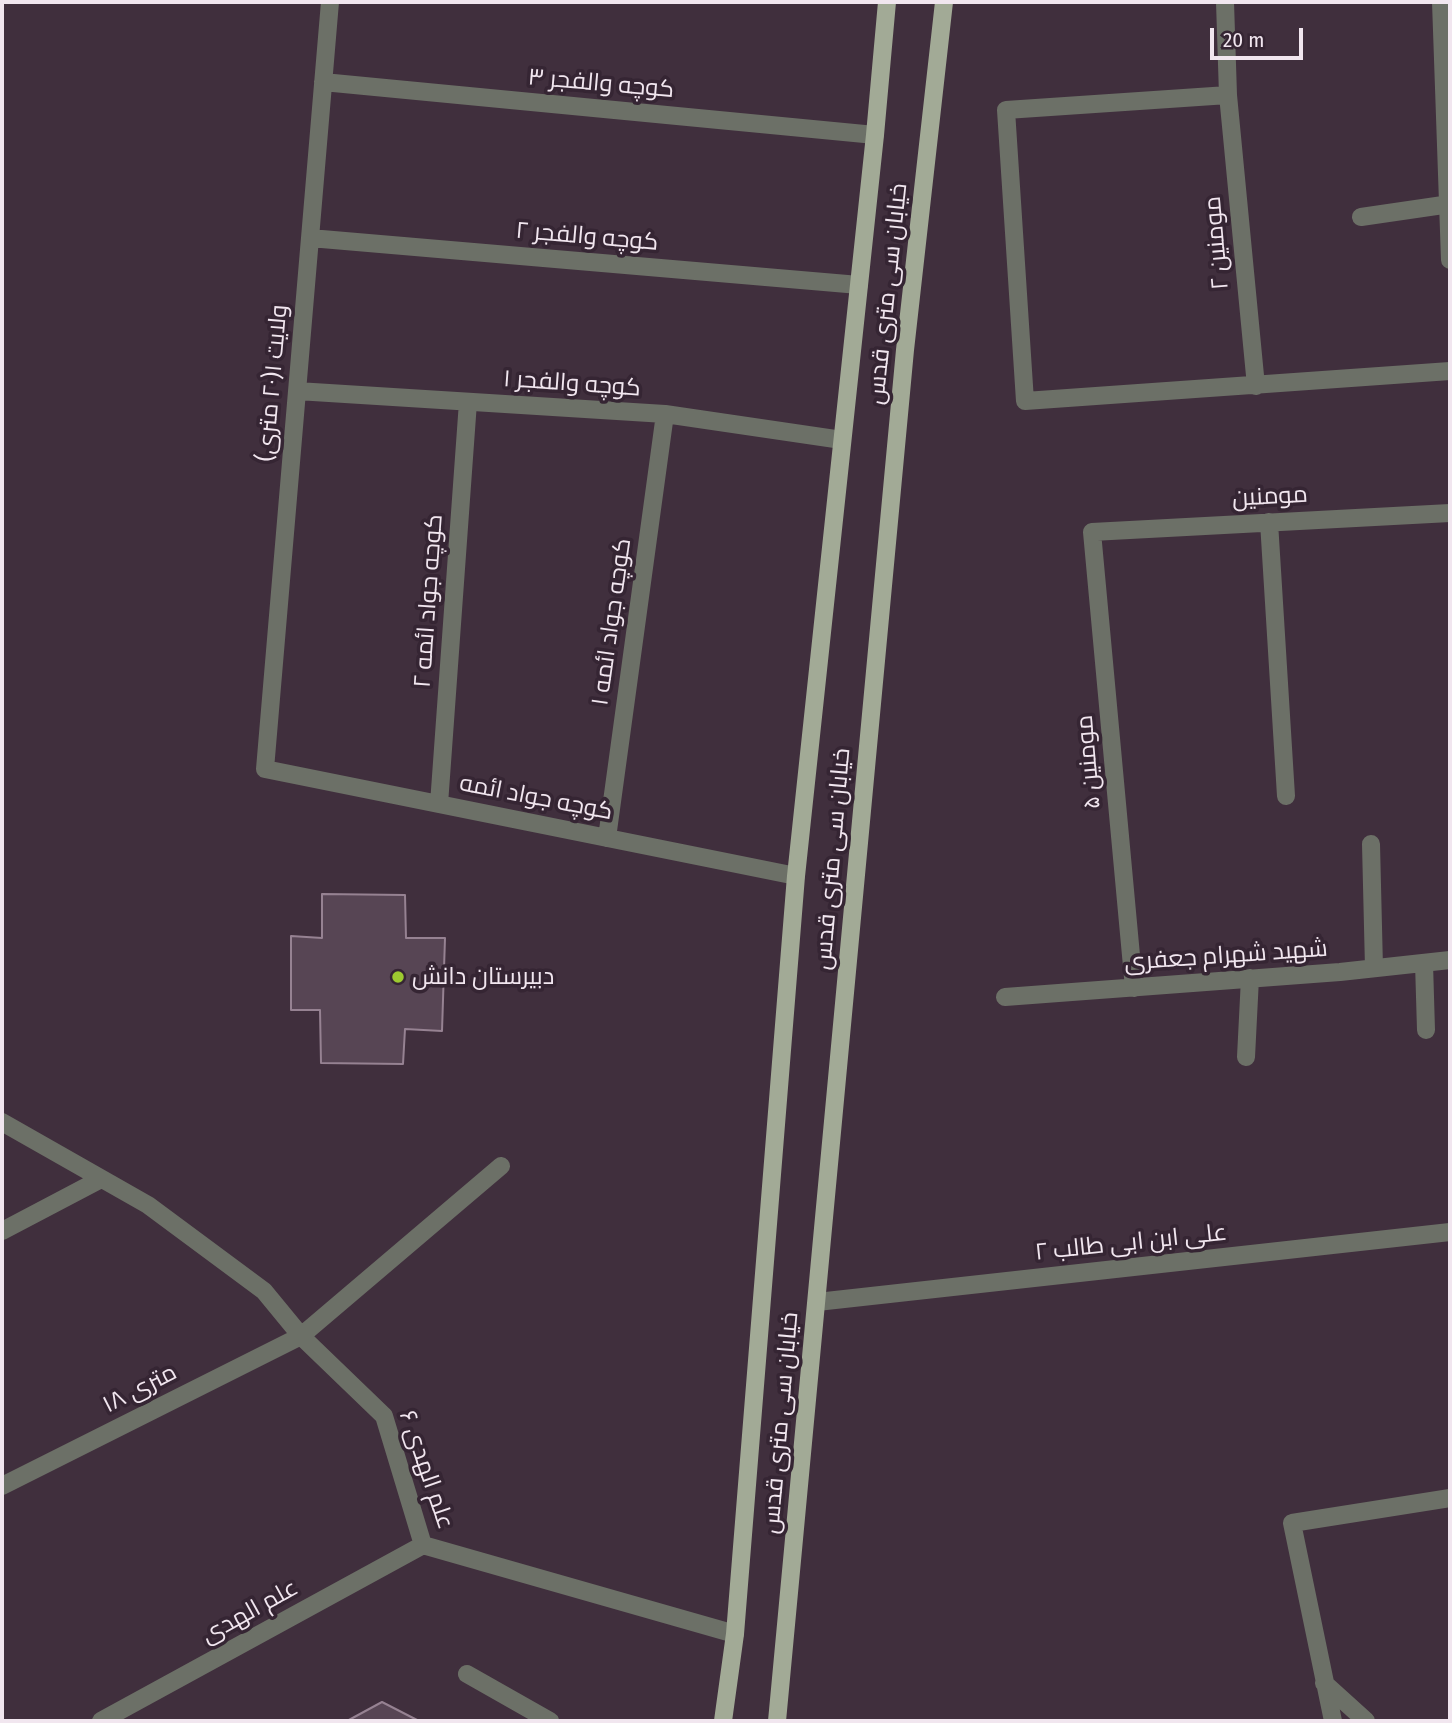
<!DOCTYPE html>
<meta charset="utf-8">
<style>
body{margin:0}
#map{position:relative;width:1452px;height:1723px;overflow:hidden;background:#402f3d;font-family:"Fira Sans Condensed",sans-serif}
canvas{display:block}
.frame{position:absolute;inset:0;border:4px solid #f1e6ef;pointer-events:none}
.scale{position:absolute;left:1210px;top:28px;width:93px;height:32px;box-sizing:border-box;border:4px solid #f1e6ef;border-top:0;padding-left:9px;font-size:21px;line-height:24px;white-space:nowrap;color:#f1e6ef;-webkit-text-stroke:5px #352533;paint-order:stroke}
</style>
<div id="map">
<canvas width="1452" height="1723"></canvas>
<div class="frame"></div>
<div class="scale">20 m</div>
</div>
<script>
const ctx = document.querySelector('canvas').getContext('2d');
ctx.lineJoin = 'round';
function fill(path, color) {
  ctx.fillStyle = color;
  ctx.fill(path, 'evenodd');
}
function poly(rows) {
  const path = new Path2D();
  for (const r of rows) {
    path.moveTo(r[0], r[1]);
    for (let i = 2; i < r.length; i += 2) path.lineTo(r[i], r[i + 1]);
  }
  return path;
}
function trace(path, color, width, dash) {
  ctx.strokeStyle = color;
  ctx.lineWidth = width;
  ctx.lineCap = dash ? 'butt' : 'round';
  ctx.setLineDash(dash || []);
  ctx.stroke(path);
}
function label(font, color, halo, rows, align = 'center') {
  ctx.font = font + ' "Fira Sans Condensed",Cairo,sans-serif';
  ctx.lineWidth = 7;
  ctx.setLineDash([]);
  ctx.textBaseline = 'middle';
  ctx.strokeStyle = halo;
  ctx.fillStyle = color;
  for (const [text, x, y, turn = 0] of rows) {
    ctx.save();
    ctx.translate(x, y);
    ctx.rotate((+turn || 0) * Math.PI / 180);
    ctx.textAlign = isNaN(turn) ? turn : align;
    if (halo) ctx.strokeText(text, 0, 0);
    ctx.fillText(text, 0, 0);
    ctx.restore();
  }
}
const building = poly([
 [322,894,405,895,406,938,445,938,442,1031,405,1029,403,1064,321,1063,320,1010,291,1010,291,936,322,938,322,894],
 [382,1702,419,1721,347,1721,382,1702]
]);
const minor = poly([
 [330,2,265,769,796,876],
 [1225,2,1228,95,1256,386],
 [1441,2,1450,260],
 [323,82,875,135],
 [1228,95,1006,110,1025,401,1450,371],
 [1361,217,1450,204],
 [310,238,859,285],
 [297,391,665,414,842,440],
 [1269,522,1286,796],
 [439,804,468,402],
 [607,838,665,414],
 [1371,844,1374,968],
 [1424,963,1426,1030],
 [1134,988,1092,532,1450,513],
 [1005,997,1340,972,1450,960],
 [1246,1057,1250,978],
 [2,1122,148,1205,264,1291,301,1336,384,1416,423,1545],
 [2,1231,101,1179],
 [817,1302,1450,1232],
 [2,1486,301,1336,501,1166],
 [423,1545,735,1634],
 [467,1674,550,1721],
 [1324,1683,1366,1721],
 [101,1721,423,1545],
 [1333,1721,1292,1523,1450,1498]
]);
const major = poly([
 [723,1721,735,1634,796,876,875,135,887,2],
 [777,1721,905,350,944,2]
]);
const markers = [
 [398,977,7,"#9dca30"]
];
const streetNames = [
 ["کوچه والفجر ۳",601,84,5],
 ["کوچه والفجر ۲",587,237,5],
 ["مومنین ۲",1217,243,-95],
 ["خیابان سی متری قدس",888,294,-84],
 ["ولایت ۱(۲۰ متری)",273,383,-85],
 ["کوچه والفجر ۱",572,384,4],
 ["مومنین",1270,497,-3],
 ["کوچه جواد ائمه ۲",429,601,-86],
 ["کوچه جواد ائمه ۱",612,622,-82],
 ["۵ مومنین",1089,762,-95],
 ["کوچه جواد ائمه",536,798,11],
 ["خیابان سی متری قدس",833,859,-85],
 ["شهید شهرام جعفری",1226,956,-4],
 ["علی ابن ابی طالب ۲",1131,1243,-6],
 ["۱۸ متری",140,1389,-27],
 ["خیابان سی متری قدس",781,1423,-85],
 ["علم الهدی ۶",426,1470,71],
 ["علم الهدی",250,1612,-29]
];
const poiNames = [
 ["دبیرستان دانش",412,977]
];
fill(building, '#574554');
trace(building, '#968292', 2);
trace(minor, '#6c7067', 18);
trace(major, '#a2aa96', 18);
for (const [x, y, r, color] of markers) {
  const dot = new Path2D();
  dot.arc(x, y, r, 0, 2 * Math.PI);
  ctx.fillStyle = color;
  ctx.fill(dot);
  trace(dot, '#352533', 2.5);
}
label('24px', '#f1e6ef', '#352533', streetNames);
label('24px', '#f1e6ef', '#352533', poiNames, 'left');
</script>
